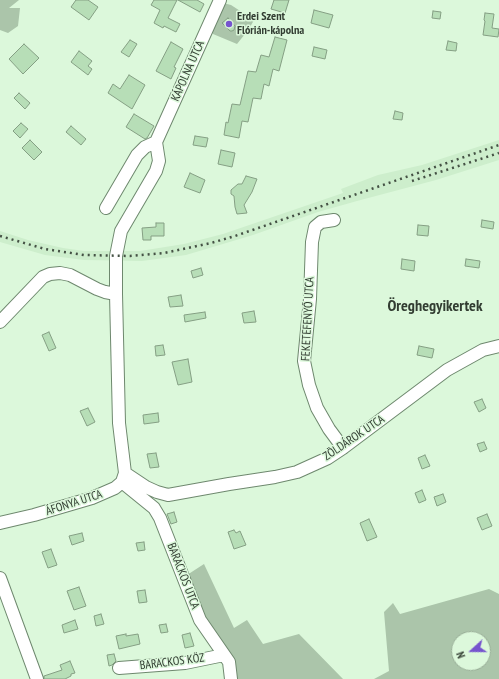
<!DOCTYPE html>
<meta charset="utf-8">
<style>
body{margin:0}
#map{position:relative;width:499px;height:679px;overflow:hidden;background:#dcf8db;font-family:"PT Sans Narrow",sans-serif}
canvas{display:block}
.north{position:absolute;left:451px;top:631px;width:40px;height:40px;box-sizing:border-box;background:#dcf8db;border:1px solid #98ad97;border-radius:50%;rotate:249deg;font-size:11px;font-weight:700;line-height:16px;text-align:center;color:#323d32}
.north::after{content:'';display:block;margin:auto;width:14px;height:18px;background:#7654ce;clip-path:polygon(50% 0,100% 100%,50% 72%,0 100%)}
</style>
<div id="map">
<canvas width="499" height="679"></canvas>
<div class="north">N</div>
</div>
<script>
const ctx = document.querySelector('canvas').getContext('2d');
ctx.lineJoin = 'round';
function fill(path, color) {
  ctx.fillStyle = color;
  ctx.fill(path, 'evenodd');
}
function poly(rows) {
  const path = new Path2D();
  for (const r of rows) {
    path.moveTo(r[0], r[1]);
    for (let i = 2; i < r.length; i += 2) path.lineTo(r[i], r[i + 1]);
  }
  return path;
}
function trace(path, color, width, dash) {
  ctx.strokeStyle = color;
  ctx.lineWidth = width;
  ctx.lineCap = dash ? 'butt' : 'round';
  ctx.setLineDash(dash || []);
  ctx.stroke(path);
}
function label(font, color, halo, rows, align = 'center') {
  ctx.font = font + ' "PT Sans Narrow",sans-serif';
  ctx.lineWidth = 3;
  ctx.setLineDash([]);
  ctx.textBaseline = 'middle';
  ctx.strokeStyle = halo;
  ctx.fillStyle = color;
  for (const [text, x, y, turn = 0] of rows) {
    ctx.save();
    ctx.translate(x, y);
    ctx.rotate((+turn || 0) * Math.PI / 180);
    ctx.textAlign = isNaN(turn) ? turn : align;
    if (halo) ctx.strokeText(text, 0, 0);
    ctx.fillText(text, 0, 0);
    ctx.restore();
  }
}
const built = poly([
 [499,140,499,160,436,180,357,201,318,212,253,235,186,255,142,261,84,260,45,255,0,242,0,231,28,240,63,248,84,251,140,251,184,244,223,234,343,193,341,189,378,175,422,165]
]);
const green = poly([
 [0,0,19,0,9,8,20,8,18,26,8,33,0,30],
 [223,3,231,5,254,20,249,29,237,44,213,34,210,29],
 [204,564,234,628,247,620,263,644,299,634,343,679,233,679,202,618,187,575],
 [489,589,499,594,499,679,374,679,389,671,384,612,393,603,400,614],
 [459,639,483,639,483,663,459,663]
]);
const building = poly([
 [76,0,88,0,98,7,89,20,71,7,76,0],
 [154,0,177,0,168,18,180,24,176,32,164,26,163,28,154,23,160,10,151,5,154,0],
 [178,0,197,0,204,4,200,12,178,0],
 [274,0,289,0,285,13,271,9,274,0],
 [314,10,333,15,329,28,311,23,314,10],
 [433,11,441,12,440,19,432,18,433,11],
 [485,13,494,14,492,28,499,29,498,37,483,35,485,21,484,20,485,13],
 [228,18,235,26,234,30,232,31,230,31,222,23,228,18],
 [275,37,287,40,279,71,273,69,269,86,264,84,261,99,253,98,248,122,242,121,239,138,224,135,226,122,228,123,232,104,240,105,248,71,256,72,261,55,269,57,275,37],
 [130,40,137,44,129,57,121,52,130,40],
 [448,41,457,43,456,51,446,50,448,41],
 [171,42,183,49,174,67,176,68,171,79,156,71,171,42],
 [24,44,39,58,23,74,9,59,24,44],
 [314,47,327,50,325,59,312,56,314,47],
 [79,51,92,61,88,66,92,69,88,75,71,62,79,51],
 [129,75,145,85,132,109,108,93,113,84,120,89,129,75],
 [19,93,30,103,25,109,14,98,19,93],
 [395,111,403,113,402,120,393,119,395,111],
 [134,114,154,126,147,138,145,139,126,127,134,114],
 [21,123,28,129,20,138,13,131,21,123],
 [71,126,86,139,81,145,66,132,71,126],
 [195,136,208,138,206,147,193,145,195,136],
 [30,140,42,152,34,160,22,148,30,140],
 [221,150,235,153,232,167,218,164,221,150],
 [190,173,205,180,200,193,184,187,190,173],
 [246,176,257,179,252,192,244,205,247,213,237,214,235,207,234,196,231,194,231,190,238,184,242,184,246,176],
 [482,220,494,222,493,229,481,227,482,220],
 [156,223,164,223,164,236,151,236,151,240,143,240,142,228,156,227,156,223],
 [418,225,429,226,428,236,417,235,418,225],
 [402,259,415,261,414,271,401,269,402,259],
 [466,259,480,261,479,268,465,266,466,259],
 [201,268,203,275,193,278,191,271,201,268],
 [181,295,183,306,170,307,168,297,181,295],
 [254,311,256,322,244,323,242,313,254,311],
 [205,312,206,318,185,322,184,315,205,312],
 [49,332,56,348,49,351,42,335,49,332],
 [163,345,165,355,156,356,155,346,163,345],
 [419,346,434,349,432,358,417,355,419,346],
 [188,359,192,382,178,385,172,362,188,359],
 [482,399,486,408,479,412,474,402,482,399],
 [88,408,95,422,87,426,80,411,88,408],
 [158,413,159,422,144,424,143,415,158,413],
 [484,442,487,449,480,452,477,444,484,442],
 [156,453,159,467,150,468,147,454,156,453],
 [425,455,430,466,422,469,418,458,425,455],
 [422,490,426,500,419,503,415,493,422,490],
 [443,494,446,502,437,506,434,497,443,494],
 [174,512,177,522,171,524,167,514,174,512],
 [487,514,492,526,482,530,477,518,487,514],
 [369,519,377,537,367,541,360,523,369,519],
 [234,530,236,533,240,531,246,545,234,549,228,532,234,530],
 [82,533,84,541,72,545,69,536,82,533],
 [144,542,145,550,138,551,136,543,144,542],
 [51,549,57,565,48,568,42,552,51,549],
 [79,587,86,606,74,610,67,591,79,587],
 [145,590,147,602,139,603,137,591,145,590],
 [101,614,104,624,96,626,94,616,101,614],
 [75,620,78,629,64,633,62,625,75,620],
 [166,624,168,632,161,633,159,625,166,624],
 [190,633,194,646,185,648,182,635,190,633],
 [126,634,126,636,138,634,140,644,119,649,116,636,126,634],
 [114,654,116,661,112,665,109,666,107,655,114,654],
 [70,661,75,673,71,674,71,676,65,679,44,679,44,676,62,670,60,665,70,661]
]);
const minor = poly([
 [106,208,137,155,145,147,156,142],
 [334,220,321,222,315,227,312,242,310,299,304,361,309,385,317,408,329,429,343,448],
 [0,322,43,277,50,274,60,273,70,275,97,289,105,292,116,294],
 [125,473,146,487,157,492,168,495,229,484,275,477,297,472,328,458,343,448,447,370,483,350,499,346],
 [122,482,154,508,160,518,200,620,229,662,231,679],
 [0,523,34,515,92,498,115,488,122,482,125,473,119,423,116,294,116,256,121,231,156,171,159,161,156,142,220,0],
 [0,578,37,679],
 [119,668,185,663,224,655]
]);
const rail = poly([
 [412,181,499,153],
 [0,236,45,249,84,255,130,256,164,253,211,243,235,236,499,145]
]);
const markers = [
 [229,24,4,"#7654ce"]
];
const poiNames = [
 ["Erdei Szent",237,17],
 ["Flórián-kápolna",237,31]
];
const streetNames = [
 ["KÁPOLNA UTCA",188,71,-66],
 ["FEKETEFENYŐ UTCA",308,319,-87],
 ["ZÖLDÁROK UTCA",354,438,-34],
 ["ÁFONYA UTCA",74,503,-18],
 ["BARACKOS UTCA",183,576,69],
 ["BARACKOS KÖZ",172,662,-7]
];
const districtNames = [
 ["Öreghegyikertek",435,306]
];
fill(built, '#cdeecc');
fill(green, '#abc5aa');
fill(building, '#b7deb7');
trace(building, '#859f84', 1);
trace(minor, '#6e886e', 14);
trace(minor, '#fff', 12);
trace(rail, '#445144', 2.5, [2, 4]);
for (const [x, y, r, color] of markers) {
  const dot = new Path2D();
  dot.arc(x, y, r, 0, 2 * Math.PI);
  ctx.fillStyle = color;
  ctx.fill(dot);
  trace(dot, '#dcf8db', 1.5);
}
label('bold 12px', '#323d32', '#dcf8db', poiNames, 'left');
label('12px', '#323d32', '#dcf8db', streetNames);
label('bold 16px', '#323d32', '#dcf8db', districtNames);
</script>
